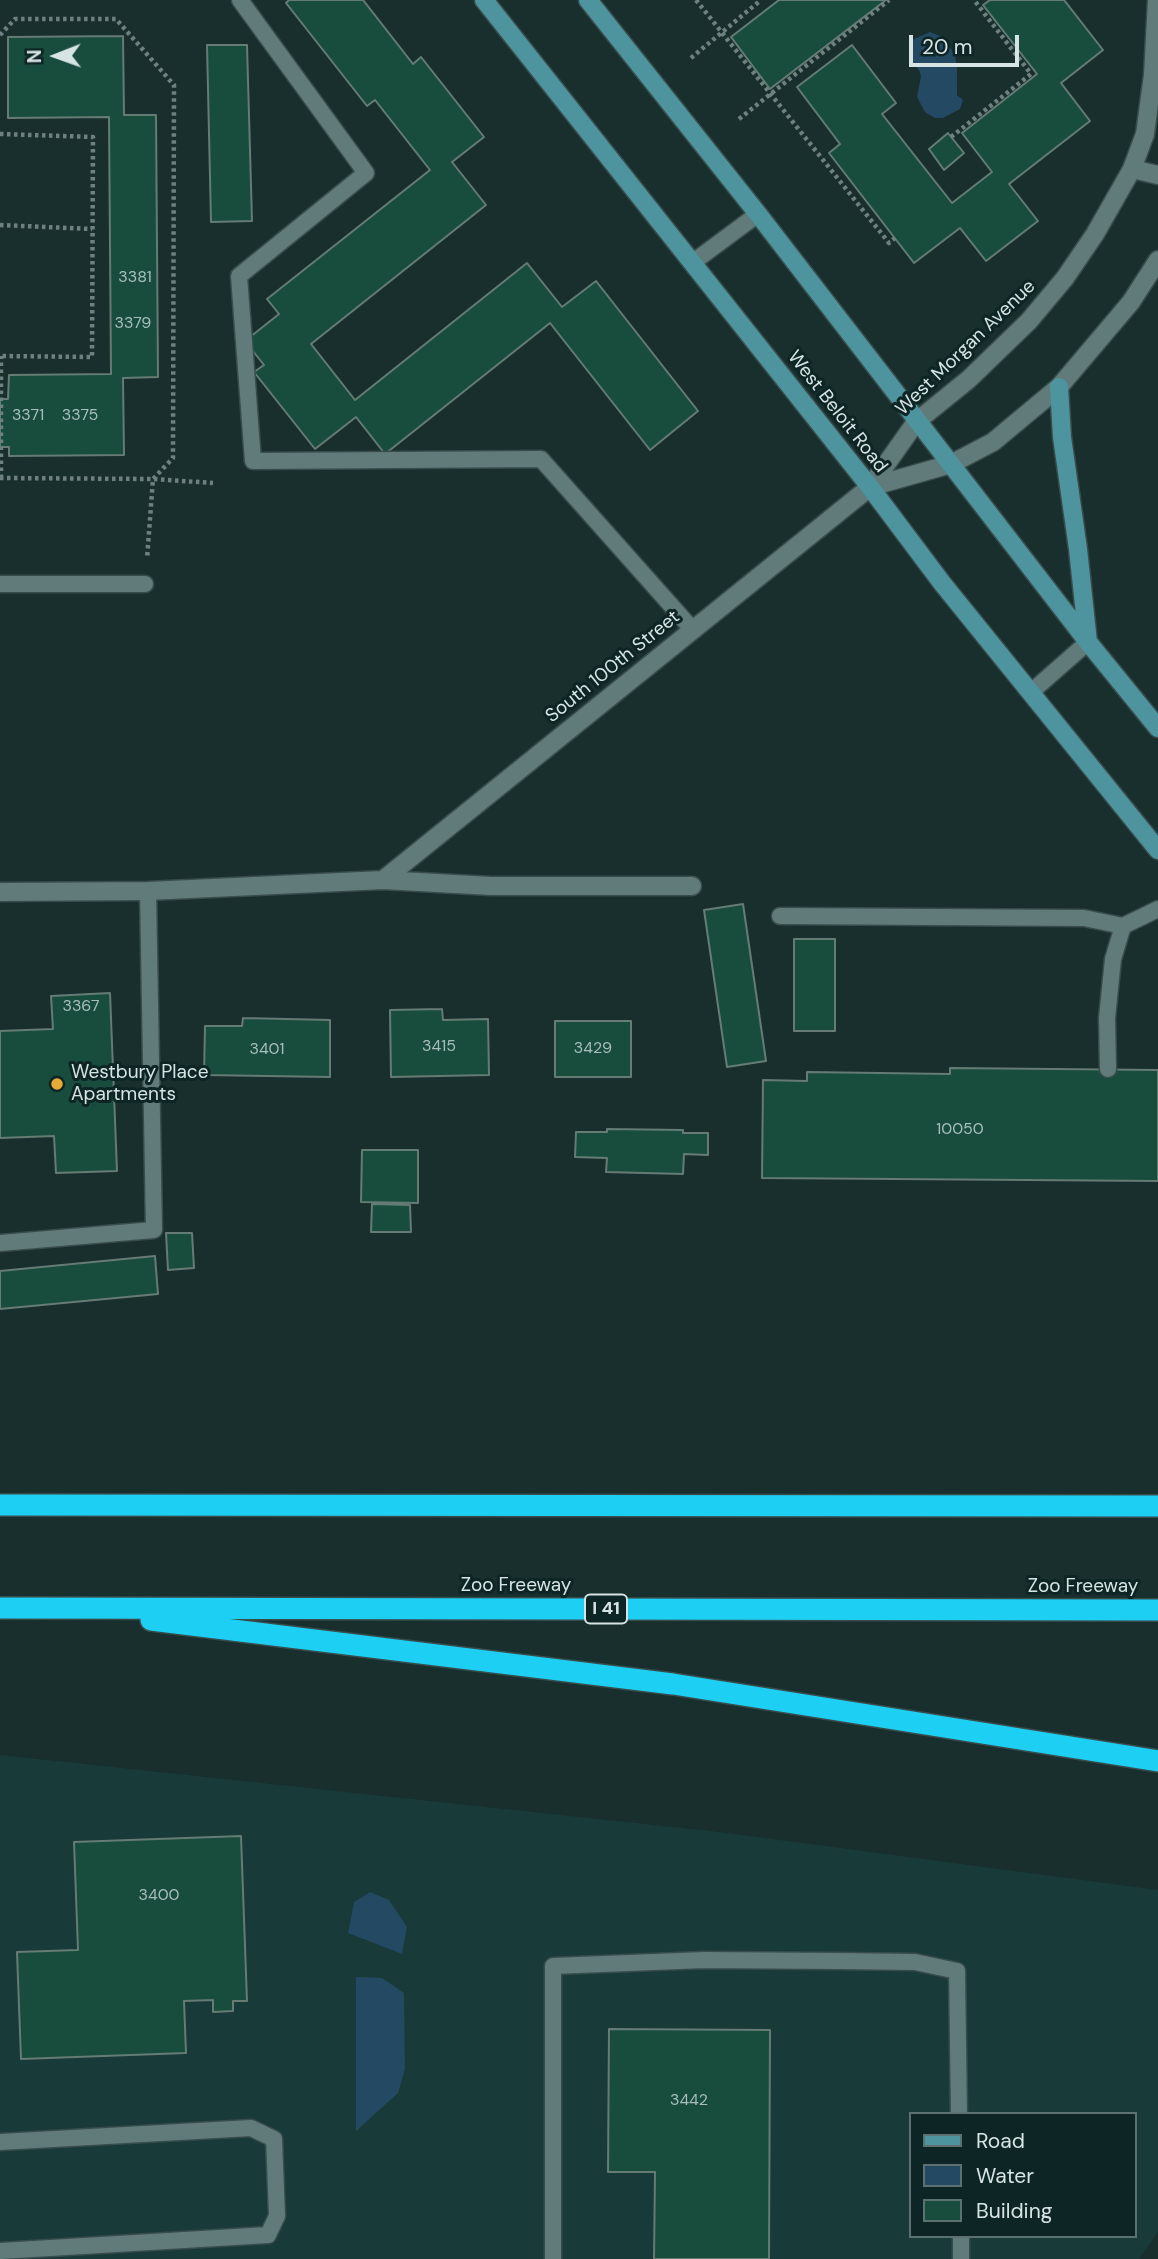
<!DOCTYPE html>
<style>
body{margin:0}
#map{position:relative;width:1158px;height:2259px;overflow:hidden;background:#182f2e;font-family:"DM Sans",sans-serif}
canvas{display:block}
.legend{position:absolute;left:909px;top:2112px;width:228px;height:126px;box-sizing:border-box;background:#0e2525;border:2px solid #5e7171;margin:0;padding:9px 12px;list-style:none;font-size:21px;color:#d7e4e4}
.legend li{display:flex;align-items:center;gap:14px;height:35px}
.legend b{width:35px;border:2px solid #5e7171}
.north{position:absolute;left:21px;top:21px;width:70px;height:70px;-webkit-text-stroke:5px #0e2525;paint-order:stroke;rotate:269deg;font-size:19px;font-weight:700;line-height:28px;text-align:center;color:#d7e4e4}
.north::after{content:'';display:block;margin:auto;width:24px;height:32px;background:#d7e4e4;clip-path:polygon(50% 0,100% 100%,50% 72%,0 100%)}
.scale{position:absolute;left:909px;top:35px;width:110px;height:32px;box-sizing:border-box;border:4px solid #d7e4e4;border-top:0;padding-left:9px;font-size:21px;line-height:24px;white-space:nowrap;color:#d7e4e4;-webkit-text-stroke:5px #0e2525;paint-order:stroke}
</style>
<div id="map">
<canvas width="1158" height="2259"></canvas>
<ul class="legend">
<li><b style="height:9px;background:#4d949e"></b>Road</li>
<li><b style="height:19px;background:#234963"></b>Water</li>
<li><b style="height:19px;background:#184d3e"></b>Building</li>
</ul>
<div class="north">N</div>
<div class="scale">20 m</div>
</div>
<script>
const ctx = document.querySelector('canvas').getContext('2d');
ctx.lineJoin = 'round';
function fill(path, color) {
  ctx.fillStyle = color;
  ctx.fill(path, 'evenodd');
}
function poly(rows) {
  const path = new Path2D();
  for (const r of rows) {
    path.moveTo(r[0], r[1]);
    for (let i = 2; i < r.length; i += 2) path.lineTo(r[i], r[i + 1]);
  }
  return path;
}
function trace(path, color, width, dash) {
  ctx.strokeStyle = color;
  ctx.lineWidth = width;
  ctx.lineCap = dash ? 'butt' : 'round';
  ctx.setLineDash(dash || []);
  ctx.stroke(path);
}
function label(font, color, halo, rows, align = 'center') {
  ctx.font = font + ' "DM Sans",sans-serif';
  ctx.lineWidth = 6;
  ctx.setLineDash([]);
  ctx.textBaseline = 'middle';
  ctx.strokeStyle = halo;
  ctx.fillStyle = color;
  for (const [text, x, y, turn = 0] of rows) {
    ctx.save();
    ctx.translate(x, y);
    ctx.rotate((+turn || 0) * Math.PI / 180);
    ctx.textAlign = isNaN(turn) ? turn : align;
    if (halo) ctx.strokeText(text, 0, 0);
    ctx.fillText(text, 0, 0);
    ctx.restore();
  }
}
const built = poly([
 [0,1755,719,1832,1158,1890,1158,2232,1139,2259,0,2259],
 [911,2114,1135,2114,1135,2236,911,2236]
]);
const water = poly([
 [930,32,940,36,949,45,955,56,957,68,957,95,963,100,960,109,943,118,935,118,925,112,917,97,921,76,919,70,909,58,909,48,912,40],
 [370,1892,389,1900,407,1927,402,1954,348,1933,354,1902],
 [356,1977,382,1978,404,1993,405,2069,398,2093,356,2131]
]);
const building = poly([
 [289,0,363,0,413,64,421,57,484,137,452,162,486,205,311,344,355,400,527,263,562,307,596,281,698,411,650,450,550,323,385,454,356,417,315,449,254,372,264,365,245,341,279,314,267,299,430,170,375,100,367,106,286,3,289,0],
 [779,0,886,0,770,89,731,37,779,0],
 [990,0,1064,0,1103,50,1061,83,1090,121,1009,184,1038,221,986,261,960,228,914,263,829,153,840,144,797,87,852,45,896,103,882,114,952,203,992,172,962,133,1037,74,983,5,990,0],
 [123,36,124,115,156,115,158,377,123,378,124,455,9,456,9,447,0,447,0,399,8,399,9,375,111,374,109,117,8,118,8,37,123,36],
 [207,45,247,45,252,221,211,222,207,45],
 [948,133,964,153,944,170,929,149,948,133],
 [743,904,766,1061,727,1067,704,910,743,904],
 [794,939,835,939,835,1031,794,1031,794,939],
 [110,993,117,1171,56,1173,54,1136,0,1138,0,1031,53,1029,51,996,110,993],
 [442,1009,443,1020,488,1019,489,1075,391,1077,390,1010,442,1009],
 [243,1018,330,1020,330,1077,204,1075,205,1026,242,1026,243,1018],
 [555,1021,631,1021,631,1077,555,1077,555,1021],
 [950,1068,1158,1070,1158,1181,762,1178,763,1080,807,1081,807,1072,950,1074,950,1068],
 [607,1129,683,1130,683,1133,708,1133,708,1155,684,1154,683,1174,606,1172,607,1158,575,1157,576,1132,607,1132,607,1129],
 [362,1150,418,1150,418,1203,361,1202,362,1150],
 [372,1204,410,1205,411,1232,371,1232,372,1204],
 [166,1233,192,1233,194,1268,168,1270,166,1233],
 [155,1256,158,1294,0,1309,0,1271,155,1256],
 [241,1836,247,2001,233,2001,233,2011,213,2012,213,2000,184,2001,186,2053,21,2059,17,1952,78,1950,74,1842,241,1836],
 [609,2029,770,2030,769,2259,654,2259,655,2172,608,2172,609,2029]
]);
const path = poly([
 [696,0,889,243,895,238],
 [0,35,15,19,116,19,174,85,173,458,153,479,147,559],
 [691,58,761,0],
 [739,119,889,0],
 [0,134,93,137,92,357,0,356],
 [951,137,1031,74,974,0],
 [0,225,92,229],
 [0,478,153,479,213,483],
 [1,478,1,356]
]);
const service = poly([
 [240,0,366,173,239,276,253,461,541,459,693,630],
 [692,263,758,214],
 [0,584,145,584],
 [1030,693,1088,642],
 [780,916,1084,918,1123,926,1158,909],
 [1108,1069,1107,1018,1113,959,1123,926],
 [0,1243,154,1230,148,891],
 [0,2142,251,2128,274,2139,277,2216,268,2235,0,2251],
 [961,2236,961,2259],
 [553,2259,553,1966,704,1960,840,1961,915,1962,957,1971,959,2114]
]);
const minor = poly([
 [1132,169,1158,175],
 [383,880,870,487],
 [0,892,148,891,383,880,491,886,692,886]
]);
const tertiary = poly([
 [870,487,916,422,969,379,1029,321,1065,278,1095,234,1132,169,1145,134,1153,75,1157,0],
 [870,487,951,464,993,442,1059,387,1131,302,1158,260]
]);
const secondary = poly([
 [484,0,870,487,942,583,1158,850],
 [588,0,758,214,1088,642,1158,728],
 [1059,387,1062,437,1078,549,1088,642]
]);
const motorway = poly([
 [0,1505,1158,1506],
 [0,1608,1158,1610],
 [151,1620,673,1684,1158,1761]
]);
const markers = [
 [57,1084,7,"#e8ab37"]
];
const numberNames = [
 ["3381",135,278],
 ["3379",133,324],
 ["3371",28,416],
 ["3375",80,416],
 ["3367",81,1007],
 ["3415",439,1047],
 ["3429",593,1049],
 ["3401",267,1050],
 ["10050",960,1130],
 ["3400",159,1896],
 ["3442",689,2101]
];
const shields = [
 [606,1609,42]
];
const shieldNames = [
 ["I 41",606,1609]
];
const streetNames = [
 ["West Morgan Avenue",966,348,-44],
 ["West Beloit Road",837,412,52],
 ["South 100th Street",613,667,-39],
 ["Zoo Freeway",516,1586],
 ["Zoo Freeway",1083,1587]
];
const poiNames = [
 ["Westbury Place",71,1073],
 ["Apartments",71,1095]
];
fill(built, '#183a39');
fill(water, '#234963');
fill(building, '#184d3e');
trace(building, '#657b73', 2);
trace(service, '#394c4c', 19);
trace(minor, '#394c4c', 21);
trace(tertiary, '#394c4c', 21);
trace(secondary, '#394c4c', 21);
trace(motorway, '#394c4c', 24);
trace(path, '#6e8080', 4.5, [3.5, 3.5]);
trace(service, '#617a7a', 16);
trace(minor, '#617a7a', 18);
trace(tertiary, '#617a7a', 18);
trace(secondary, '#4d949e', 18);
trace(motorway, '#1dcff3', 21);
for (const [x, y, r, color] of markers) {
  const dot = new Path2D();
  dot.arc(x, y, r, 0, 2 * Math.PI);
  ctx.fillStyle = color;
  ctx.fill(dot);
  trace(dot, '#0e2525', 2.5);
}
label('16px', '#a7beba', null, numberNames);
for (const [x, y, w] of shields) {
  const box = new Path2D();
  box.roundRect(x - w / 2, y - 14.5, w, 29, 5);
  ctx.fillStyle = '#0e2525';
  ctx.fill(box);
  trace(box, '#d7e4e4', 2);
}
label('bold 18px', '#d7e4e4', null, shieldNames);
label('19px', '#d7e4e4', '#0e2525', streetNames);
label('19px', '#d7e4e4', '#0e2525', poiNames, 'left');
</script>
